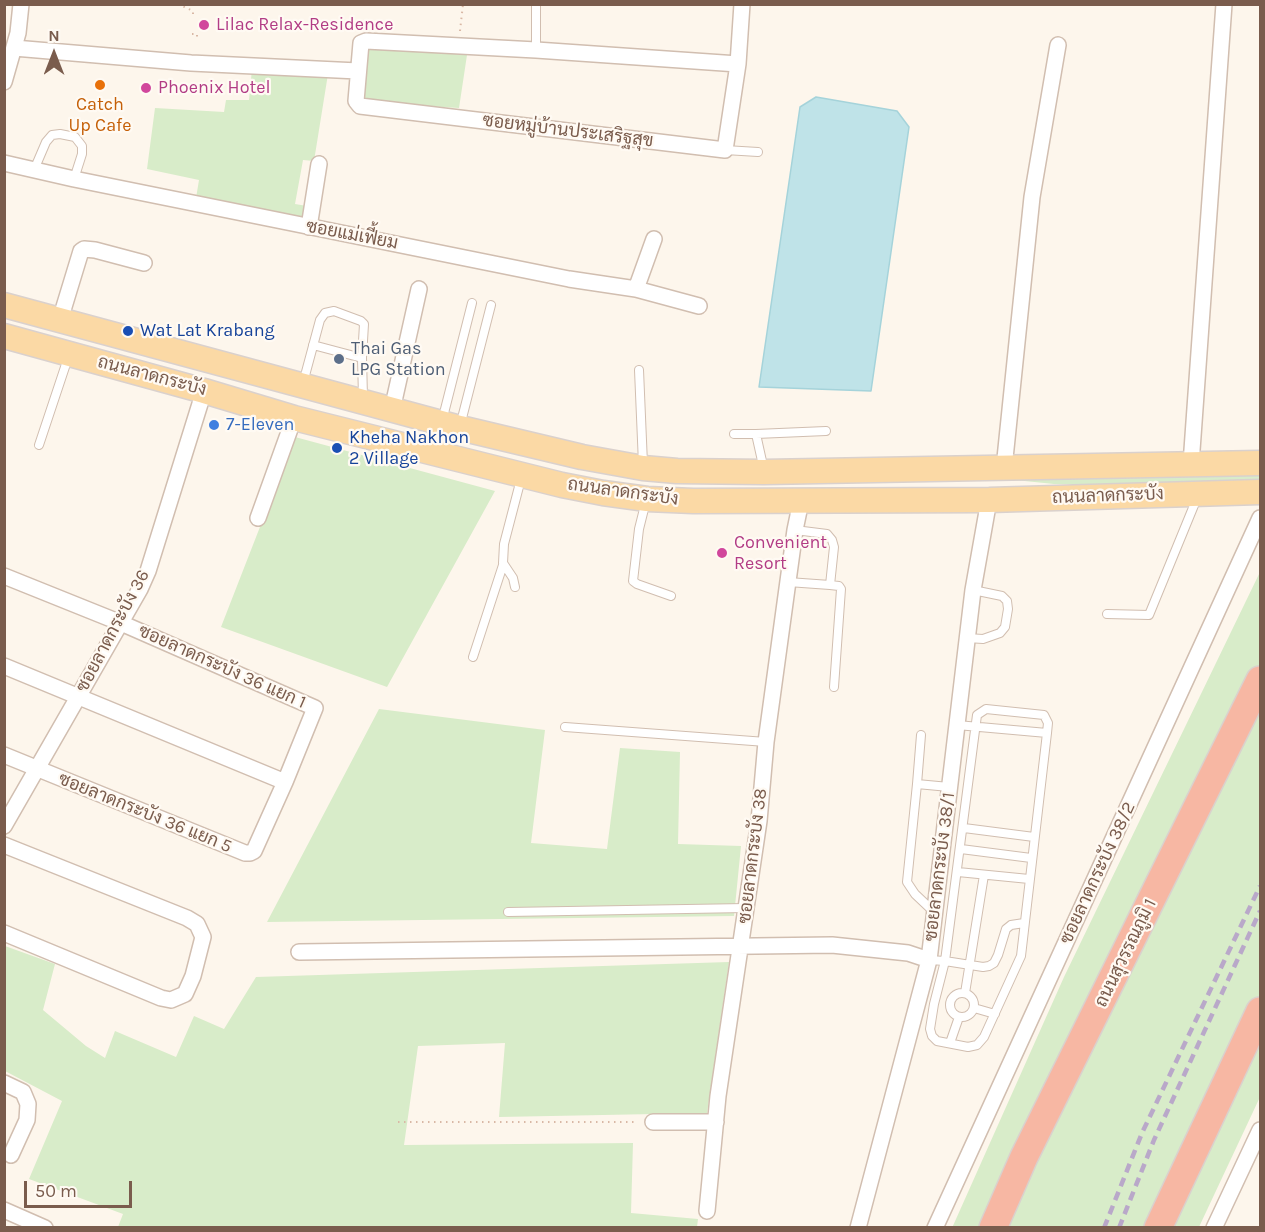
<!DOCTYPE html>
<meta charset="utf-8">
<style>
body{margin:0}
#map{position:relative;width:1265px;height:1232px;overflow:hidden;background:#fdf6ec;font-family:Karla,sans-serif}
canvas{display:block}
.frame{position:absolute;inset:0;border:6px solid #7a5c4d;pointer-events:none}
.north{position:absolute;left:24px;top:24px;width:60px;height:60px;-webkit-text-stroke:4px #fffaf3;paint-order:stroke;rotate:0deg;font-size:16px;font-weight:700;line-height:24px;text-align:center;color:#7a5c4d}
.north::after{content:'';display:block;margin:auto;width:21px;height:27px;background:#7a5c4d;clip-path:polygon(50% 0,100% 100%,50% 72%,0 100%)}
.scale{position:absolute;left:24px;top:1181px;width:108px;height:27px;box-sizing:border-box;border:3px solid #7a5c4d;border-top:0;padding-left:8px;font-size:18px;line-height:21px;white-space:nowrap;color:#7a5c4d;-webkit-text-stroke:4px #fffaf3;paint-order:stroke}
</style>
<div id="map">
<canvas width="1265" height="1232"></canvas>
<div class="frame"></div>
<div class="north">N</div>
<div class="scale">50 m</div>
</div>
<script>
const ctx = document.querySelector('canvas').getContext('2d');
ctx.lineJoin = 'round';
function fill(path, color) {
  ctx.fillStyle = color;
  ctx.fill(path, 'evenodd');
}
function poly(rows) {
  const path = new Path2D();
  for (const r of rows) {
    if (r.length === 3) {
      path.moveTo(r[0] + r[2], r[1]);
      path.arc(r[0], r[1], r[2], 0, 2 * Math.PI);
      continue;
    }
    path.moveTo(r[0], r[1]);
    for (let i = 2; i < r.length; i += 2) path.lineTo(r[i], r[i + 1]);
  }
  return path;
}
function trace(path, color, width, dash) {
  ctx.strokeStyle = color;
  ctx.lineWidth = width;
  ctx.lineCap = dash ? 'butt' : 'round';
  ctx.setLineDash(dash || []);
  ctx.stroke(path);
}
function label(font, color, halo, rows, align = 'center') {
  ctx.font = font + ' Karla,Sarabun,sans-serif';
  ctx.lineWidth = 4.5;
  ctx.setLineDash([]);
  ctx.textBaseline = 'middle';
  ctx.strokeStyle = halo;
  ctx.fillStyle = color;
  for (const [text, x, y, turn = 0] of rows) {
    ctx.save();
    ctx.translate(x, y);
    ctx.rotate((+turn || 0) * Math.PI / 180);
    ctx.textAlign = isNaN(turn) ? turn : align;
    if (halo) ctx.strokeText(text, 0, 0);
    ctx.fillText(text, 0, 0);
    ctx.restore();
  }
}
const green = poly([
 [365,46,467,55,459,108,364,102],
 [252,69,328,74,314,161,303,160,295,204,307,206,305,221,196,198,199,180,147,169,155,108,224,112,226,100,249,100],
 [295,437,495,491,387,687,221,627],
 [1260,474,1260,483,1158,484,1054,484,995,478],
 [1260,572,1260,1097,1199,1227,952,1228,1064,977],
 [379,709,545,730,531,843,607,849,620,748,680,752,678,844,741,846,734,916,267,922],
 [5,946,55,964,43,1010,86,1046,105,1058,115,1031,176,1057,194,1016,224,1029,256,977,729,962,707,1113,499,1117,505,1043,418,1046,404,1145,633,1143,631,1213,698,1219,697,1227,118,1227,123,1214,29,1179,62,1101,5,1071]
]);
const water = poly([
 [816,97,897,111,909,127,871,391,759,387,800,107,816,97]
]);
const path = poly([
 [178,4,193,11,193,17],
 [460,31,463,4],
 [192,34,197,34,197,37],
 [398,1122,638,1122]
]);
const lane = poly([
 [536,4,536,50],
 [725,150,758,152],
 [34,170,46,142,52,135,60,134,75,137,82,146,82,154,74,179],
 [313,345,362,358],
 [639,370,643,464],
 [303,383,320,320,325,313,334,311,361,321,364,324,362,358,363,397],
 [442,421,472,303],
 [460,426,491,305],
 [734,434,756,434,764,470],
 [756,434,826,431],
 [39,445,68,358],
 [646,501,639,529,633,581,637,584,671,596],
 [788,582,830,585,834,547,832,540,827,534,795,530],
 [830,585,839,586,841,589,834,687],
 [515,587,513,578,503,563,504,544,521,479],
 [1107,614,1149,615,1197,498],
 [967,638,983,639,1000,633,1005,627,1008,609,1007,601,1002,596,973,590],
 [473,657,503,565],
 [565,727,766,742],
 [921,735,917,784,949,787],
 [917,784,907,882,915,894,934,912],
 [964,828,1034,837],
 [961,849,1031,858],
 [958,872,1029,879],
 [508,912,746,908],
 [1024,923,1011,925,1006,929,998,955,994,963,989,966,983,967,945,961,977,715,986,709,1044,715,1048,723,1047,733],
 [929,960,945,961,934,1004,930,1029,932,1036,937,1041,968,1047,977,1045,984,1037,1021,956,1047,733,957,725],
 [965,993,984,875],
 [962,1005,12],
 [974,1008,995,1014],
 [950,1043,959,1017]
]);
const street = poly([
 [14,48,191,63,358,71],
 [738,64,536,50,366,41,361,43,356,101,360,106,725,150,738,64,742,4],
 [4,82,18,33,21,4],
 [4,163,74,179,569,279,636,289,699,306],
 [309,227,319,164],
 [636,289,654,239],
 [60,320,81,251,84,249,95,250,144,263],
 [392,410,419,289],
 [1191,464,1224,4],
 [1004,468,1032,197,1058,45],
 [258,518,294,418],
 [4,576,121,623,315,708,285,782,254,851,250,853,245,853,4,755],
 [4,666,285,782],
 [4,826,140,589,148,571,204,391],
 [4,845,187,918,197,924,203,937,193,976,185,994,171,1000,161,998,4,933],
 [299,952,832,945,908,953,929,960],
 [4,1083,23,1092,28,1104,27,1120,11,1155],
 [653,1122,716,1122],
 [4,1210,45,1228],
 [707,1211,718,1096,759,821,766,742,795,530,801,501],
 [858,1228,929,960,973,590,989,500],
 [935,1228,1260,518],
 [1214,1228,1260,1130]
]);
const primary = poly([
 [4,305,460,428,582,457,643,468,677,471,764,472,1260,463],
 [4,336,204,391,294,418,562,485,603,493,647,499,693,501,989,500,1260,492]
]);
const highway = poly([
 [993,1228,1024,1157,1260,680],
 [1158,1228,1260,1011]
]);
const rail = poly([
 [1104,1228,1142,1133,1260,886],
 [1119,1228,1154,1140,1260,911]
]);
const markers = [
 [204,25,6,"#d1479c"],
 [100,85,6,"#e8710a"],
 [146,88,6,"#d1479c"],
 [128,331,6,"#1a4fb4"],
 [339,359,6,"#5c6f8a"],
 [214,425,6,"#3f7fe0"],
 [337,448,6,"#1a4fb4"],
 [722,553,6,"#d1479c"]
];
const hotelNames = [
 ["Lilac Relax-Residence",216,25],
 ["Phoenix Hotel",158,88],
 ["Convenient",734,543],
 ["Resort",734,564]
];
const foodNames = [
 ["Catch",100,105],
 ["Up Cafe",100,126]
];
const streetNames = [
 ["ซอยหมู่บ้านประเสริฐสุข",568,131,7],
 ["ซอยแม่เฟี้ยม",352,235,11],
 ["ถนนลาดกระบัง",152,376,15],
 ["ถนนลาดกระบัง",623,492,8],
 ["ถนนลาดกระบัง",1108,496,-2],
 ["ซอยลาดกระบัง 36",113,631,-62],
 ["ซอยลาดกระบัง 36 แยก 1",222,667,24],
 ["ซอยลาดกระบัง 36 แยก 5",145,813,22],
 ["ซอยลาดกระบัง 38",753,856,-83],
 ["ซอยลาดกระบัง 38/1",940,867,-83],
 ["ซอยลาดกระบัง 38/2",1098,873,-65],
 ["ถนนสุวรรณภูมิ 1",1126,953,-64]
];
const transitNames = [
 ["Wat Lat Krabang",140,331],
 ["Kheha Nakhon",349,438],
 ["2 Village",349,459]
];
const serviceNames = [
 ["Thai Gas",351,349],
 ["LPG Station",351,370]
];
const shopNames = [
 ["7-Eleven",226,425]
];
fill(green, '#d8ecc9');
fill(water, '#bfe3e8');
trace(water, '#a5d3da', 1.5);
trace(lane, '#d1beb0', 10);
trace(street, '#d1beb0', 18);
trace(primary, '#dad1cd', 27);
trace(highway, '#dad1cd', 30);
trace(path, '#d9b8a5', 2, [1.5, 4.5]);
trace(lane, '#fff', 8);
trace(street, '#fff', 15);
trace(primary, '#fbd9a5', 24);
trace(highway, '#f7b7a3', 27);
trace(rail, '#b9a8c9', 4.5, [9, 6]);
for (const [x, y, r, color] of markers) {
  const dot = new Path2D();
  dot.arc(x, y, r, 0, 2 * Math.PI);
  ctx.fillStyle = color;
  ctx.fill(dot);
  trace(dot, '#fffaf3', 2);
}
label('18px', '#b23c85', '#fffaf3', hotelNames, 'left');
label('18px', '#c56008', '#fffaf3', foodNames);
label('18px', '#7a5c4d', '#fffaf3', streetNames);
label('18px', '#164399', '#fffaf3', transitNames, 'left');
label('18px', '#4e5e75', '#fffaf3', serviceNames, 'left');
label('18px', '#366cbe', '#fffaf3', shopNames, 'left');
</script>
